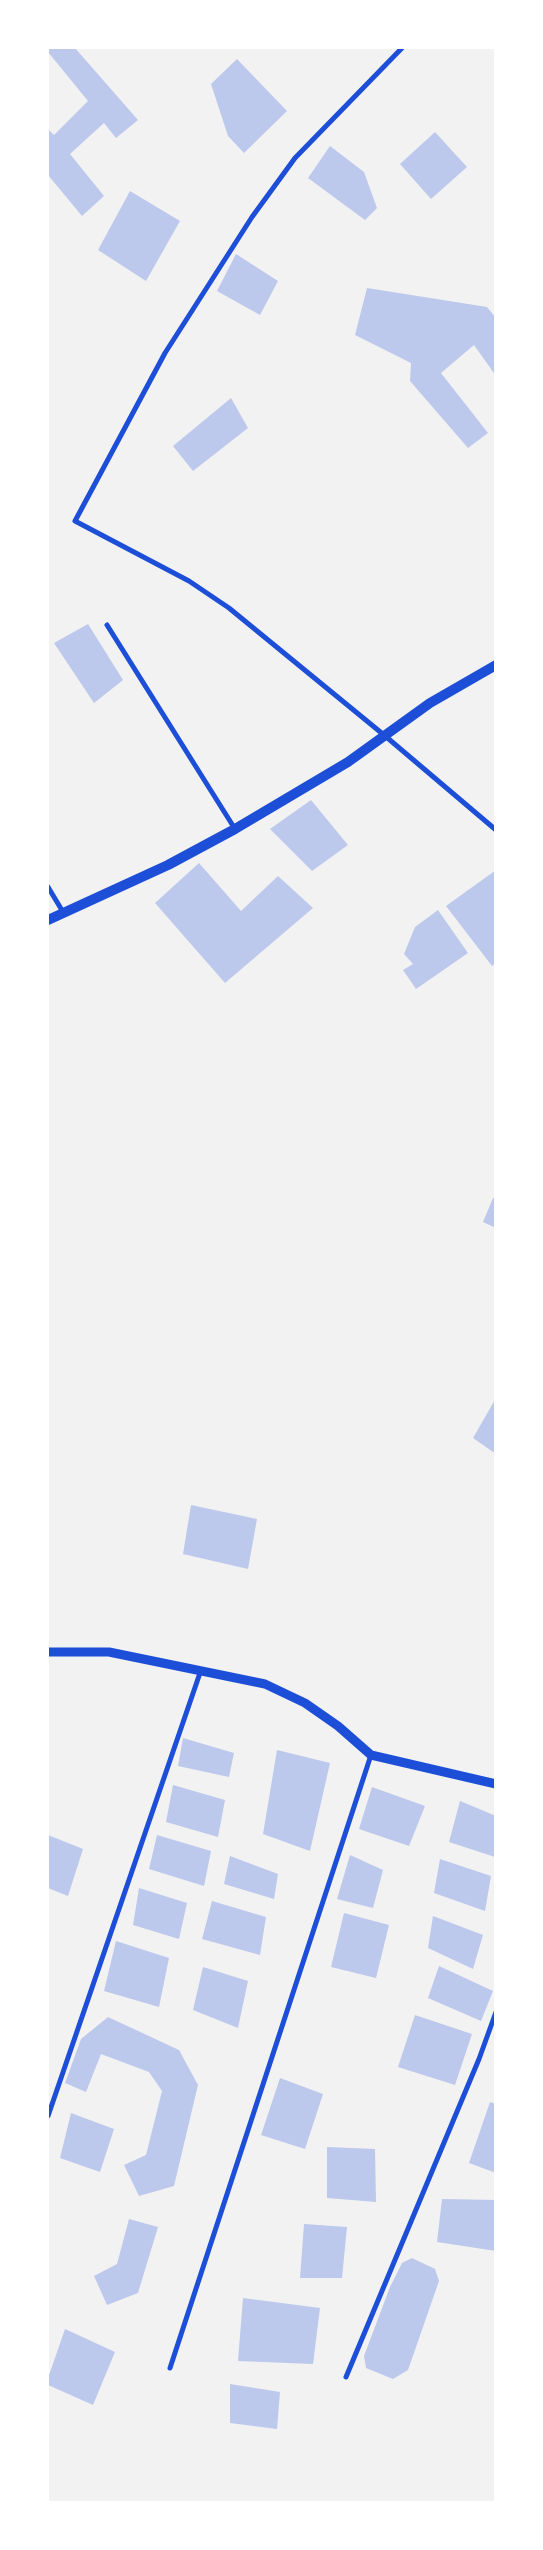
<!DOCTYPE html>
<style>
body{margin:0}
#map{position:relative;width:543px;height:2550px;overflow:hidden;background:#f2f2f2;font-family:Literata,serif}
canvas{display:block}
.frame{position:absolute;inset:0;border:49px solid #fff;pointer-events:none}
</style>
<div id="map">
<canvas width="543" height="2550"></canvas>
<div class="frame"></div>
</div>
<script>
const ctx = document.querySelector('canvas').getContext('2d');
ctx.lineJoin = 'round';
function fill(path, color) {
  ctx.fillStyle = color;
  ctx.fill(path, 'evenodd');
}
function poly(rows) {
  const path = new Path2D();
  for (const r of rows) {
    path.moveTo(r[0], r[1]);
    for (let i = 2; i < r.length; i += 2) path.lineTo(r[i], r[i + 1]);
  }
  return path;
}
function trace(path, color, width, dash) {
  ctx.strokeStyle = color;
  ctx.lineWidth = width;
  ctx.lineCap = dash ? 'butt' : 'round';
  ctx.setLineDash(dash || []);
  ctx.stroke(path);
}
const building = poly([
 [49,48,75,48,138,120,116,138,104,123,70,154,104,196,82,216,48,175,48,129,54,135,88,101,48,52],
 [237,59,287,111,244,153,228,136,211,84],
 [435,132,467,167,431,199,400,164],
 [330,146,364,172,377,208,365,220,308,178],
 [130,191,180,221,146,281,98,250],
 [236,254,278,281,260,315,217,291],
 [367,288,487,307,496,318,496,376,474,345,441,373,488,433,468,448,410,381,411,363,355,335],
 [231,398,248,428,193,471,173,446],
 [88,624,123,680,94,703,54,643],
 [311,800,348,845,312,871,270,829],
 [199,863,241,911,278,876,313,908,225,983,155,903],
 [496,870,496,963,492,966,446,906],
 [438,910,468,953,416,989,403,970,413,964,404,954,415,927],
 [493,1198,496,1199,496,1228,483,1222],
 [496,1398,496,1454,473,1438],
 [191,1505,257,1519,248,1569,183,1554],
 [183,1738,234,1753,229,1777,178,1766],
 [277,1750,330,1763,310,1851,263,1834],
 [173,1785,225,1800,218,1837,166,1822],
 [372,1787,425,1806,409,1846,359,1829],
 [460,1801,496,1816,495,1857,449,1842],
 [48,1835,83,1849,68,1896,48,1888],
 [157,1835,211,1851,204,1886,149,1869],
 [350,1855,383,1870,373,1908,337,1899],
 [230,1856,278,1874,274,1899,224,1884],
 [440,1859,491,1876,485,1911,434,1893],
 [139,1888,187,1903,179,1939,133,1925],
 [212,1901,266,1917,260,1955,202,1939],
 [344,1913,389,1925,376,1978,331,1967],
 [433,1916,483,1935,473,1969,428,1948],
 [116,1941,169,1958,159,2007,104,1991],
 [439,1966,493,1991,481,2021,428,1998],
 [203,1967,248,1981,238,2028,193,2010],
 [415,2015,472,2034,455,2085,398,2067],
 [108,2017,179,2050,198,2085,174,2186,139,2196,124,2165,146,2155,162,2091,149,2072,101,2054,86,2092,65,2083,81,2039],
 [280,2078,323,2094,305,2149,261,2135],
 [490,2102,496,2104,496,2173,469,2163],
 [71,2113,114,2129,100,2172,60,2158],
 [327,2147,375,2149,376,2202,327,2198],
 [442,2199,496,2200,496,2251,437,2242],
 [129,2219,158,2227,138,2293,107,2305,94,2276,117,2264],
 [304,2224,347,2227,342,2278,300,2278],
 [412,2258,435,2269,439,2281,408,2370,393,2379,366,2368,364,2356,390,2287,402,2263],
 [243,2298,320,2308,313,2364,238,2361],
 [65,2329,115,2352,93,2405,48,2385,48,2378],
 [230,2384,280,2392,277,2429,230,2423]
]);
const minor = poly([
 [402,48,295,158,252,217,165,353,75,521,189,581,229,608,384,735,496,830],
 [107,625,235,829],
 [48,887,63,912],
 [48,2116,201,1670],
 [170,2368,371,1755],
 [346,2377,479,2059,496,2012]
]);
const tertiary = poly([
 [48,1652,109,1652,265,1684,305,1703,338,1726,371,1755,496,1784]
]);
const secondary = poly([
 [48,920,168,865,235,829,348,762,430,703,496,665]
]);
fill(building, '#bdc9ec');
trace(minor, '#1d4ed8', 5);
trace(tertiary, '#1d4ed8', 9);
trace(secondary, '#1d4ed8', 10);
</script>
